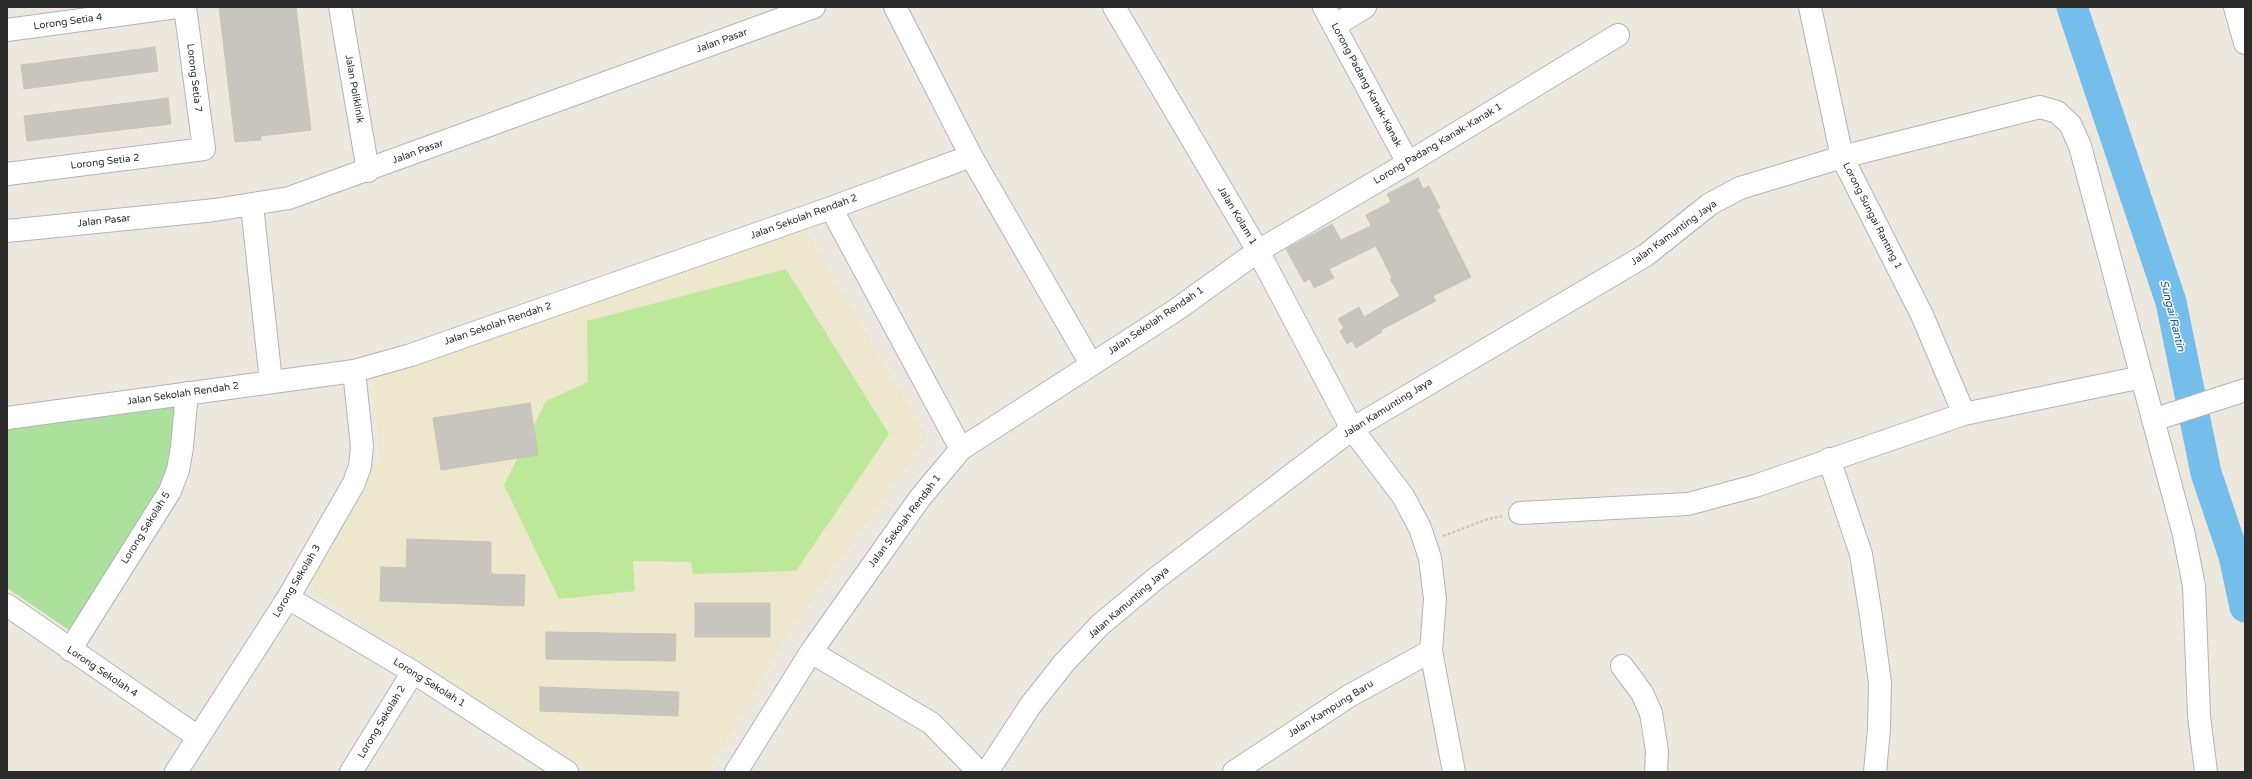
<!DOCTYPE html>
<style>
body{margin:0}
#map{position:relative;width:2252px;height:779px;overflow:hidden;background:#ede8de;font-family:"Varela Round",sans-serif}
canvas{display:block}
.frame{position:absolute;inset:0;border:8px solid #2b2b2b;pointer-events:none}
</style>
<div id="map">
<canvas width="2252" height="779"></canvas>
<div class="frame"></div>
</div>
<script>
const ctx = document.querySelector('canvas').getContext('2d');
ctx.lineJoin = 'round';
function fill(path, color) {
  ctx.fillStyle = color;
  ctx.fill(path, 'evenodd');
}
function poly(rows) {
  const path = new Path2D();
  for (const r of rows) {
    path.moveTo(r[0], r[1]);
    for (let i = 2; i < r.length; i += 2) path.lineTo(r[i], r[i + 1]);
  }
  return path;
}
function trace(path, color, width, dash) {
  ctx.strokeStyle = color;
  ctx.lineWidth = width;
  ctx.lineCap = dash ? 'butt' : 'round';
  ctx.setLineDash(dash || []);
  ctx.stroke(path);
}
function label(font, color, halo, rows, align = 'center') {
  ctx.font = font + ' "Varela Round",sans-serif';
  ctx.lineWidth = 3;
  ctx.setLineDash([]);
  ctx.textBaseline = 'middle';
  ctx.strokeStyle = halo;
  ctx.fillStyle = color;
  for (const [text, x, y, turn = 0] of rows) {
    ctx.save();
    ctx.translate(x, y);
    ctx.rotate((+turn || 0) * Math.PI / 180);
    ctx.textAlign = isNaN(turn) ? turn : align;
    if (halo) ctx.strokeText(text, 0, 0);
    ctx.fillText(text, 0, 0);
    ctx.restore();
  }
}
const education = poly([
 [805,229,927,437,795,624,708,772,591,772,314,593,310,575,380,460,372,378]
]);
const green = poly([
 [176,405,176,432,166,476,79,637,7,588,7,426]
]);
const pitch = poly([
 [786,269,889,434,796,571,693,574,691,562,633,561,635,591,559,599,504,485,546,401,588,382,587,321]
]);
const river = poly([
 [2072,7,2171,302,2206,473,2234,556,2245,607]
]);
const building = poly([
 [219,7,296,7,311,130,261,136,261,140,235,142,219,7],
 [155,47,158,71,24,89,21,65,155,47],
 [168,98,171,124,27,141,24,116,168,98],
 [1418,178,1423,189,1429,186,1440,208,1437,209,1471,277,1433,296,1436,301,1381,330,1382,332,1356,348,1352,341,1347,344,1340,331,1344,328,1338,319,1359,307,1364,317,1400,296,1390,279,1392,278,1376,246,1329,269,1334,278,1314,288,1310,279,1304,282,1286,249,1332,224,1341,240,1371,226,1366,215,1391,202,1387,194,1418,178],
 [530,403,538,455,441,470,433,418,530,403],
 [407,539,491,542,491,574,525,575,524,606,380,601,381,567,406,568,407,539],
 [695,603,770,603,770,637,695,637,695,603],
 [546,632,676,634,675,661,546,659,546,632],
 [540,687,679,692,678,716,540,711,540,687]
]);
const path = poly([
 [1443,536,1488,519,1502,516]
]);
const minor = poly([
 [340,7,368,171],
 [895,7,971,156,1091,364],
 [1114,7,1258,251,1352,429,1403,496,1420,528,1430,558,1435,599,1431,651,1454,772],
 [1324,7,1408,163],
 [1810,7,1842,157,1922,315,1964,414],
 [2235,7,2245,43],
 [1334,26,1365,7],
 [7,30,177,7],
 [7,174,204,149,185,7],
 [252,205,271,382],
 [831,208,961,449],
 [7,231,215,210,289,198,814,7],
 [7,418,354,371,411,355,831,208,971,156],
 [2153,420,2245,390],
 [1829,459,1861,554,1871,616,1880,683,1879,729,1875,772],
 [1520,513,1688,504,1755,486,1964,414,2142,377],
 [288,598,413,672,567,772],
 [7,605,198,737],
 [70,650,170,491,178,470,182,447,187,393],
 [811,652,931,723,979,772],
 [1622,666,1642,693,1651,713,1657,751,1656,772],
 [176,772,288,598,354,483,360,466,362,446,354,371],
 [351,772,413,672],
 [736,772,811,652,920,498,961,449,1176,310,1258,251,1408,163,1618,35],
 [987,772,1030,706,1064,663,1100,625,1154,580,1352,429,1646,255,1710,204,1740,188,1842,157,2040,107,2057,112,2070,124,2080,146,2184,535,2194,586,2199,716,2206,772],
 [1234,772,1349,696,1431,651]
]);
const streetNames = [
 ["Lorong Setia 4",68,22,-8],
 ["Jalan Pasar",722,41,-20],
 ["Lorong Setia 7",194,78,83],
 ["Lorong Padang Kanak-Kanak",1366,85,62],
 ["Jalan Poliklinik",354,89,80],
 ["Lorong Padang Kanak-Kanak 1",1438,144,-31],
 ["Jalan Pasar",418,152,-20],
 ["Lorong Setia 2",105,162,-7],
 ["Jalan Kolam 1",1237,216,59],
 ["Lorong Sungai Ranting 1",1872,216,63],
 ["Jalan Sekolah Rendah 2",804,217,-20],
 ["Jalan Pasar",104,221,-6],
 ["Jalan Kamunting Jaya",1674,233,-36],
 ["Jalan Sekolah Rendah 1",1156,321,-34],
 ["Jalan Sekolah Rendah 2",498,324,-19],
 ["Jalan Sekolah Rendah 2",183,394,-8],
 ["Jalan Kamunting Jaya",1388,408,-32],
 ["Jalan Sekolah Rendah 1",905,521,-53],
 ["Lorong Sekolah 5",146,528,-58],
 ["Lorong Sekolah 3",297,581,-59],
 ["Jalan Kamunting Jaya",1129,603,-41],
 ["Lorong Sekolah 4",102,672,34],
 ["Lorong Sekolah 1",429,683,32],
 ["Jalan Kampung Baru",1331,709,-32],
 ["Lorong Sekolah 2",382,722,-59]
];
const waterNames = [
 ["Sungai Rantin",2172,316,76]
];
fill(education, '#ede7ce');
fill(green, '#abe19d');
fill(pitch, '#bde899');
trace(river, '#75bdeb', 31);
fill(building, '#c8c5be');
trace(building, '#c8c4b8', 1);
trace(minor, '#b1b2be', 24);
trace(path, '#c8c8c8', 2.5, [3, 2]);
trace(minor, '#fff', 22);
label('10px', '#2b2b2b', '#fff', streetNames);
label('italic 11px', '#125a99', '#fff', waterNames);
</script>
